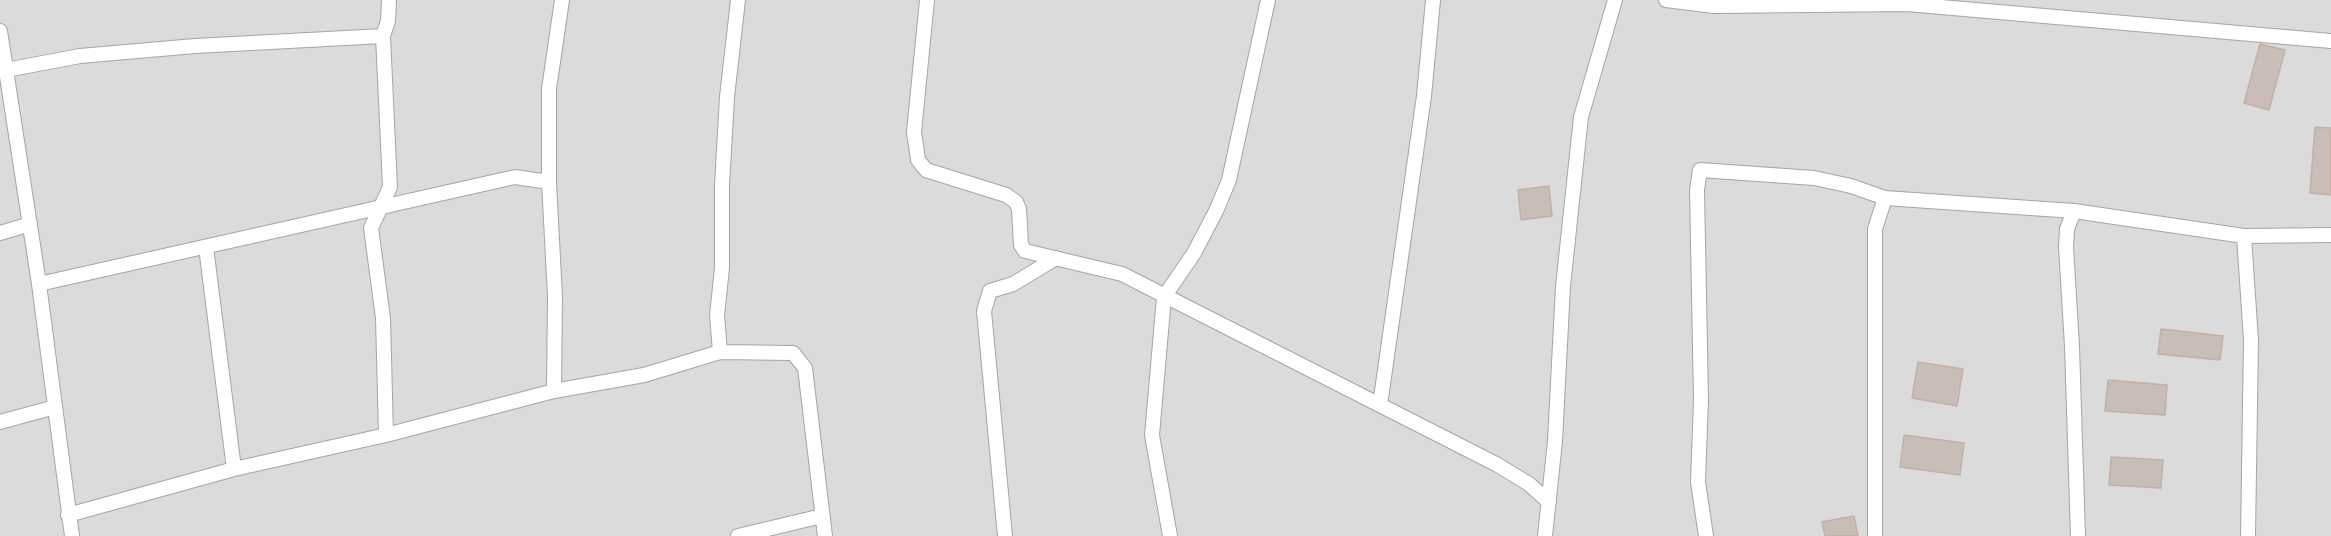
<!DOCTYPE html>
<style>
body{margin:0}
canvas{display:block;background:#f0ebe4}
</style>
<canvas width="2331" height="536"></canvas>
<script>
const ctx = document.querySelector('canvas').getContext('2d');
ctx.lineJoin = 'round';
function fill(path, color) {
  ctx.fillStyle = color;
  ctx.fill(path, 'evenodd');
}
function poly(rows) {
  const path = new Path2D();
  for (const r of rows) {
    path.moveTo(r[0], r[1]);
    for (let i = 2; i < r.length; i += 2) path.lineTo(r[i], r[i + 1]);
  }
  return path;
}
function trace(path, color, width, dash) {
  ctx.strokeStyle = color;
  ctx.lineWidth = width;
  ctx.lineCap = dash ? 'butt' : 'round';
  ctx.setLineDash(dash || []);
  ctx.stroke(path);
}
const residential = poly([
 [0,0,2331,0,2331,536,0,536]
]);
const building = poly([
 [2260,44,2285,50,2269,110,2244,103,2260,44],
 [2315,127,2331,128,2331,195,2310,193,2315,127],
 [1549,186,1552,216,1521,220,1518,190,1549,186],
 [2161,329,2223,336,2220,360,2158,354,2161,329],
 [1918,362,1963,369,1957,406,1912,398,1918,362],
 [2108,380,2167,385,2165,415,2105,411,2108,380],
 [1904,435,1964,443,1960,475,1900,467,1904,435],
 [2111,457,2163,460,2161,488,2109,485,2111,457],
 [1854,516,1858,536,1825,536,1822,522,1854,516]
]);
const minor = poly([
 [927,0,914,132,918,160,926,170,1006,195,1016,202,1019,209,1021,245,1025,251,1122,274,1496,464,1529,484,1549,502],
 [1666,0,1714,6,1907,4,2331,41],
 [0,31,39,284,72,536],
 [6,70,80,56,195,46,383,36],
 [549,182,549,89,562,0],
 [2074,211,2067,229,2066,247,2072,346,2078,536],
 [0,233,30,224],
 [2244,236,2251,340,2248,536],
 [206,247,234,469],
 [39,284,515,177,549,182,555,297,554,391],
 [720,352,717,315,722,268,722,185,727,97,738,0],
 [1380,405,1424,96,1433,0],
 [0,422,55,407],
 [386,435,383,318,371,228,390,187,383,36,388,21,389,0],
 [68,515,234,469,386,435,554,391,644,375,720,352,793,353,805,368,825,536],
 [738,536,822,516],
 [1005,536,984,311,990,291,1013,284,1056,258],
 [1170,536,1152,435,1164,297,1194,253,1216,211,1229,180,1268,0],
 [1545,536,1555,441,1563,286,1581,117,1615,0],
 [1706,536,1698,482,1701,400,1697,190,1700,170,1814,178,1851,186,1885,198,2074,211,2244,236,2331,235],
 [1875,536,1875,229,1885,198]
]);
fill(residential, '#dcdbdb');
fill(building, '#c8bdb7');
trace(building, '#c3b0a5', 1.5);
trace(minor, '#a5a5a5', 16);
trace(minor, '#fff', 14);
</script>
